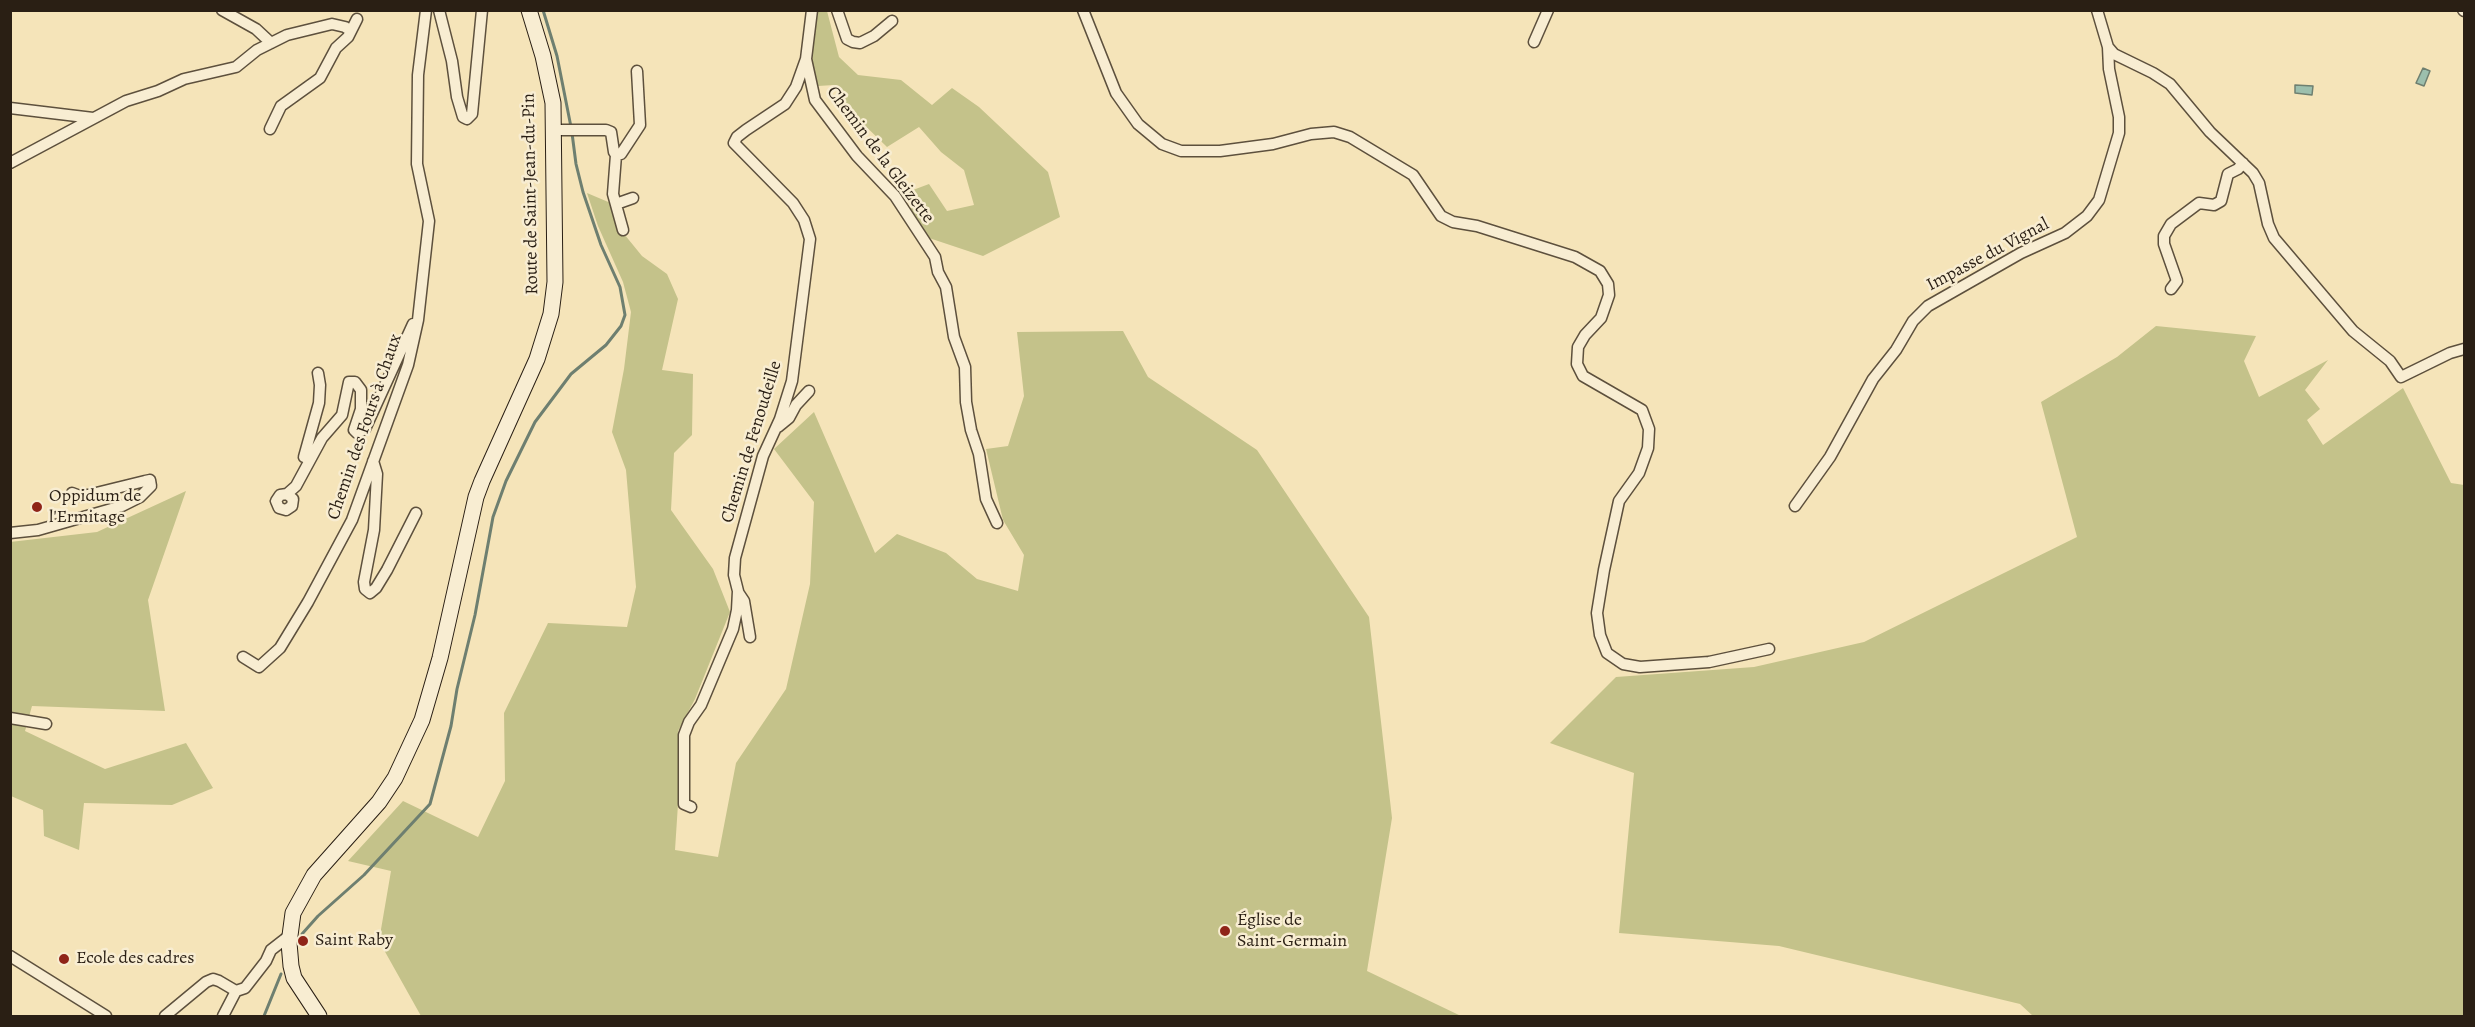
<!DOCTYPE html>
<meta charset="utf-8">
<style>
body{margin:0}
#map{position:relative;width:2475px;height:1027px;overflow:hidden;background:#f5e4b9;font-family:Alegreya,serif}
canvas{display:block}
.frame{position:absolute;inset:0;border:12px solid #2a1f14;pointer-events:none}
</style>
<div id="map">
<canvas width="2475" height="1027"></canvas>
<div class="frame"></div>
</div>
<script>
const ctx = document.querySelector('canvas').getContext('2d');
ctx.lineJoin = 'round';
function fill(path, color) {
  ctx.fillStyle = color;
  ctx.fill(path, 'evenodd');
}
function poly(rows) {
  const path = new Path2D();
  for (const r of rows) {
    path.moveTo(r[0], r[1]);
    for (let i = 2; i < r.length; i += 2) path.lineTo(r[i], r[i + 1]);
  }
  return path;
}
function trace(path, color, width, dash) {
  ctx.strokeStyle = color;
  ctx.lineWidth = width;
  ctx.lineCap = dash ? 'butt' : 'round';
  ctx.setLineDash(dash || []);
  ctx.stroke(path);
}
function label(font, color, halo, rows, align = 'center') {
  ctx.font = font + ' Alegreya,serif';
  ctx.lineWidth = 5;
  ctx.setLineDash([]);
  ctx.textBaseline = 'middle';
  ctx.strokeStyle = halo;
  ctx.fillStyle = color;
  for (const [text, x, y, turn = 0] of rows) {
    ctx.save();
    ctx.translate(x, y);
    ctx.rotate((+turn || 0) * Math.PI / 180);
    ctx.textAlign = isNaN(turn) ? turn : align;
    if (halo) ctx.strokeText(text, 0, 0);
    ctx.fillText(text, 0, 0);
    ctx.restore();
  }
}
const green = poly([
 [818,11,827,11,839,57,858,75,901,80,932,105,952,88,979,107,1048,172,1060,217,983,256,929,238,909,209,913,190,929,184,947,211,974,205,964,170,941,152,919,127,887,147,850,111,834,85,818,86,810,57],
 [587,193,613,204,620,229,642,256,667,274,678,299,662,370,693,374,692,435,674,453,671,510,713,569,730,612,695,699,678,731,678,804,675,850,718,857,736,763,786,689,810,584,814,502,774,449,814,412,875,553,897,534,946,553,977,579,1018,591,1024,555,1003,520,986,449,1008,446,1024,396,1017,332,1123,331,1148,377,1257,450,1369,617,1392,818,1367,971,1461,1016,421,1016,379,941,391,871,348,861,403,801,478,837,505,781,504,713,548,623,627,627,636,587,626,470,612,432,624,369,631,312,623,282,598,226],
 [2156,326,2256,336,2244,361,2259,397,2328,360,2305,390,2320,409,2307,420,2323,445,2403,388,2451,483,2464,485,2464,1016,2033,1016,2020,1004,1779,946,1619,933,1634,773,1550,743,1616,677,1754,667,1864,642,2077,537,2041,402,2117,357],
 [186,491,148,600,165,711,32,706,25,731,105,769,186,743,213,788,172,805,84,803,79,850,44,836,43,810,11,796,10,542,97,532]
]);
const water = poly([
 [2423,68,2430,71,2424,86,2416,83,2423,68],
 [2295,85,2313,86,2312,95,2295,93,2295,85]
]);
const stream = poly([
 [543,10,557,56,571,127],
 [302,934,318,916,364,875,430,804,451,726,457,689,475,615,493,517,506,481,535,422,571,374,606,345,621,326,625,315,620,287,601,245,583,192,576,164,572,133],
 [264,1016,281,974]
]);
const street = poly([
 [222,10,256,29,271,43],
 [439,10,452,61,457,97,463,117,467,119,472,114,482,10],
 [812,10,806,59,815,100,857,156,895,196,935,257,938,272,946,287,954,337,965,367,966,402,971,430,979,454,986,499,997,523],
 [837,10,847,39,853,42,860,43,874,36,892,21],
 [1083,10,1116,93,1138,124,1162,144,1181,151,1220,151,1273,144,1311,134,1334,132,1350,137,1413,175,1441,216,1453,222,1477,226,1575,257,1600,271,1608,284,1609,295,1601,318,1585,335,1578,347,1577,364,1583,376,1642,410,1649,429,1648,448,1639,473,1619,501,1604,570,1597,613,1600,635,1607,653,1623,664,1640,667,1709,662,1769,649],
 [2097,10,2108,47,2114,54,2153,73,2170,84,2210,132,2253,173,2259,183,2268,224,2274,238,2353,331,2390,361,2401,377,2450,353,2464,349],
 [2463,10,2464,11],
 [1534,42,1548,10],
 [10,108,93,118],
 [270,129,281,106,320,78,336,48,348,37,357,19],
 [553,130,606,130,611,132,614,152,616,155,621,154,640,125,637,71],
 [616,155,613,194,623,230],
 [10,163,126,101,158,91,184,79,236,67,257,50,287,35,332,24,345,27,351,31],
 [616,204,633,198],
 [2171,289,2177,281,2164,244,2164,236,2171,224,2199,203,2214,205,2221,201,2228,174,2238,169,2243,163],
 [778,427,789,418,796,405,809,391],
 [304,457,319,403,320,385,318,373],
 [373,461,377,474,374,530,364,582,365,589,370,593,376,588,387,570,416,513],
 [287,494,293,499,292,506,286,510,279,508,276,501,280,495,287,494,296,486,322,438,342,415,349,382,355,382,361,390,361,409,354,430,357,433,365,429,413,324],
 [1795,506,1830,457,1873,379,1896,350,1913,321,1928,306,2021,253,2065,233,2087,216,2099,200,2119,133,2119,117,2109,69,2108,47],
 [10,533,38,530,122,506,140,497,151,486,150,480,145,481,88,495,80,496,72,493],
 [738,592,744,601,750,637],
 [243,657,259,667,280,648,308,602,352,520,408,365,418,320,429,221,417,164,418,75,426,10],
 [10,718,46,724],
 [691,807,684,804,684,735,689,722,701,705,733,629,737,610,738,591,734,575,735,558,763,456,780,419,792,381,810,239,804,220,793,203,734,143,737,137,746,130,785,104,796,87,806,59],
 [10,956,106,1016],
 [165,1016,206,982,213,979,219,981,236,991,245,988,266,961,271,950,289,936],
 [223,1016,236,991]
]);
const secondary = poly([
 [319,1016,294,978,291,966,289,943,293,913,314,875,379,802,395,778,422,720,440,658,476,497,482,481,537,359,551,314,555,282,553,103,543,56,529,10]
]);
const markers = [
 [37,507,6,"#8f2418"],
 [1225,931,6,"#8f2418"],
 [303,941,6,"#8f2418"],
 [64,959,6,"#8f2418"]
];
const streetNames = [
 ["Chemin de la Gleizette",880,155,53],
 ["Route de Saint-Jean-du-Pin",531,194,-91],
 ["Impasse du Vignal",1988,255,-28],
 ["Chemin des Fours à Chaux",365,427,-71],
 ["Chemin de Fenoudeille",752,442,-73]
];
const poiNames = [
 ["Oppidum de",49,497],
 ["l'Ermitage",49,518],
 ["Église de",1237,921],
 ["Saint-Germain",1237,942],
 ["Saint Raby",315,941],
 ["Ecole des cadres",76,959]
];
fill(green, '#c4c28a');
fill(water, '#9cbfad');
trace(water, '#6e7f70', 1.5);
trace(stream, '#6e7f70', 3);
trace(street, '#5d503d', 13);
trace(secondary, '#2a1f14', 17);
trace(street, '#f8edd2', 10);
trace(secondary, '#f8edd2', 15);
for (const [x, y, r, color] of markers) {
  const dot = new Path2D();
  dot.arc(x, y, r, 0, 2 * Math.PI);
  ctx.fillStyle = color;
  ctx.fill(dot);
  trace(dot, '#f8edd2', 2);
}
label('18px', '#2a1f14', '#f8edd2', streetNames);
label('18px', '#2a1f14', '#f8edd2', poiNames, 'left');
</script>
